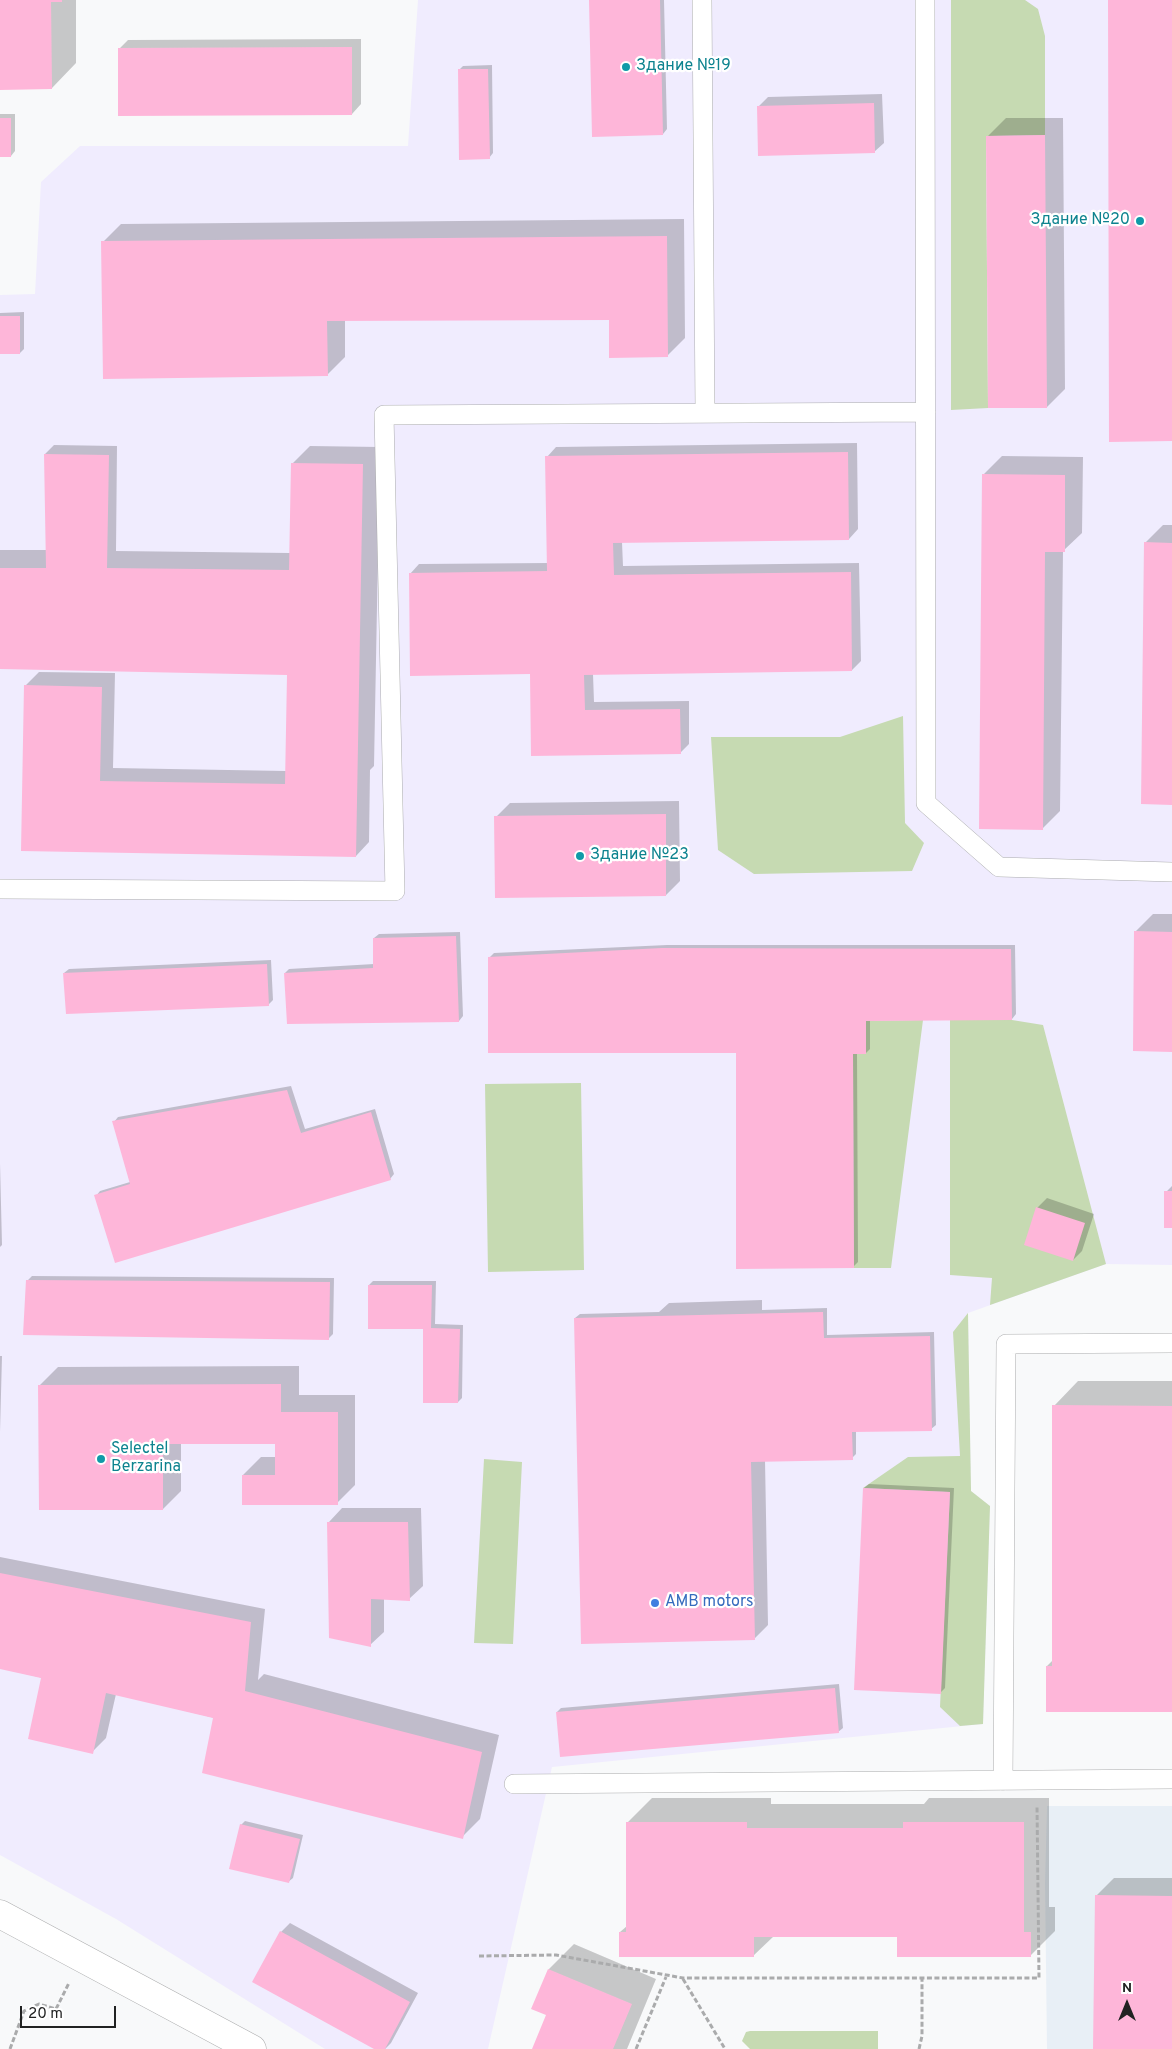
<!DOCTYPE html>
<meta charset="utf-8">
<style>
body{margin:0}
#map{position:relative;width:1172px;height:2049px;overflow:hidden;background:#f8f9fa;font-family:Overpass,sans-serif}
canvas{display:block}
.north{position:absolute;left:1102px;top:1979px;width:50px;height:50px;-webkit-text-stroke:4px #fff;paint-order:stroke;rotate:0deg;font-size:14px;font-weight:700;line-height:20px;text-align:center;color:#212222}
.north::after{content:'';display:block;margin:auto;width:18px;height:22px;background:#212222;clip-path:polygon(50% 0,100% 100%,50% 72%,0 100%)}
.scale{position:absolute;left:20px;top:2006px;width:96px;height:22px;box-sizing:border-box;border:2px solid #212222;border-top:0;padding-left:6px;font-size:15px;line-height:18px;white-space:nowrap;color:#212222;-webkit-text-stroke:4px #fff;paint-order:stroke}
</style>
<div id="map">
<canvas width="1172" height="2049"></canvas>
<div class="north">N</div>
<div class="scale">20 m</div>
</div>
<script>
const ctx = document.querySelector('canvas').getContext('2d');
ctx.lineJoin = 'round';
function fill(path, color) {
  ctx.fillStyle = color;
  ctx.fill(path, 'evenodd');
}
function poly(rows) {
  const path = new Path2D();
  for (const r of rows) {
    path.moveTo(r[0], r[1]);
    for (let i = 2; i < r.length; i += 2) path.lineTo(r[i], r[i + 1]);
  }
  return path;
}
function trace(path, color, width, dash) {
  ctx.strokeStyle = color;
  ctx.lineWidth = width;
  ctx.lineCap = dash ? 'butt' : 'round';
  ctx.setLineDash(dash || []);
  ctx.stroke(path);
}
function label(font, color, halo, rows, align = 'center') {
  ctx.font = font + ' Overpass,sans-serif';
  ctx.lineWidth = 4.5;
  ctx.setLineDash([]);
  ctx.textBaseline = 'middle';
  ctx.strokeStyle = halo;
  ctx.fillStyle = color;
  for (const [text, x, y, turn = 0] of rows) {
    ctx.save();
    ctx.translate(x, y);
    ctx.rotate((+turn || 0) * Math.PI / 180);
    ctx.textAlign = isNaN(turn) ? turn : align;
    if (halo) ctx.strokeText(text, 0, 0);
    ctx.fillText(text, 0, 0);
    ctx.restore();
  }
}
const industrial = poly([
 [418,0,1172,0,1172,1265,1106,1264,968,1313,971,1491,990,1506,983,1724,552,1767,488,2049,325,2049,116,1919,0,1855,0,295,35,294,41,182,80,146,408,146]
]);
const built = poly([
 [1047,1806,1172,1806,1172,2049,1047,2049,1045,1883]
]);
const green = poly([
 [951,0,1025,0,1038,9,1045,36,1045,135,986,136,988,408,951,410],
 [903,716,905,823,924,843,912,871,754,874,718,850,711,737,840,737],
 [923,1020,891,1268,854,1268,853,1054,866,1054,866,1021],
 [950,1020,1012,1020,1043,1025,1106,1264,990,1305,992,1278,950,1275],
 [581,1083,584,1270,488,1272,485,1084],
 [968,1313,971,1491,990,1506,983,1724,960,1726,940,1707,950,1492,863,1488,908,1457,960,1456,953,1332],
 [484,1459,522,1462,513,1644,474,1643],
 [750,2031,878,2031,878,2049,750,2049,742,2041,746,2032]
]);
const shadow = poly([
 [0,0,93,0,76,0,76,63,52,88,0,88],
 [590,0,664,0,667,129,663,134],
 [361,39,361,104,352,114,119,49,128,40],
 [492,65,493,153,489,158,459,70,463,66],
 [882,94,884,143,874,152,759,106,768,97],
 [0,114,15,114,15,151,11,156,0,156],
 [1006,118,1063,118,1065,389,1047,407,988,136],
 [684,219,685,338,667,356,610,319,345,320,345,357,327,375,103,242,121,224],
 [24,312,24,349,20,353,0,353,0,313],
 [857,443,858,529,849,539,622,542,623,566,859,563,861,661,852,670,593,674,594,702,689,701,689,744,680,753,532,755,531,673,410,574,419,564,548,563,547,457,556,447],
 [54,445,117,446,116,551,290,553,292,464,310,446,380,447,374,766,370,770,369,842,356,856,22,850,25,686,39,672,115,673,113,768,286,771,288,674,0,668,0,550,47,550,45,454],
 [1002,456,1083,457,1082,533,1063,551,1060,811,1042,829,984,474],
 [1163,525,1172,525,1172,803,1145,543],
 [679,801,680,881,666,895,496,817,510,803],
 [1153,914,1172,914,1172,1050,1135,932],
 [460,932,463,1016,459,1021,285,973,289,969,374,964,374,938,379,934],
 [667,945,1015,945,1016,1014,1012,1019,870,1020,870,1049,866,1053,857,1053,858,1262,854,1266,738,1052,490,957,494,953],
 [271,960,273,1000,268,1005,64,973,69,969],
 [291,1086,305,1129,375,1109,394,1174,390,1179,96,1196,100,1191,130,1182,114,1122,118,1117],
 [0,1163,2,1245,0,1247],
 [1172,1186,1172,1227,1166,1192],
 [1047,1198,1094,1214,1082,1251,1073,1260,1037,1208],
 [32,1276,334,1278,333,1334,329,1338,27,1281],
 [373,1281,436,1281,435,1324,463,1325,462,1398,458,1402,424,1328,369,1285],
 [762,1300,762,1310,827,1308,827,1335,934,1332,936,1425,931,1429,856,1431,856,1454,852,1458,765,1460,768,1625,754,1639,575,1318,580,1314,659,1312,669,1303],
 [0,1356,2,1356,0,1432],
 [299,1366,299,1395,355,1395,355,1485,337,1503,243,1475,261,1457,276,1457,276,1443,181,1443,181,1491,163,1509,40,1385,58,1367],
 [1078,1381,1172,1381,1172,1711,1047,1666,1053,1660,1054,1406],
 [869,1484,954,1488,945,1688,940,1693,864,1488],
 [342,1508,421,1508,423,1586,409,1599,384,1598,384,1632,370,1645,329,1522],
 [0,1557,265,1609,258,1680,264,1674,499,1735,480,1819,462,1837,215,1718,116,1694,106,1738,92,1752,43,1678,0,1668],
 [839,1684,843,1728,838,1732,557,1712,561,1708],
 [652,1798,771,1798,771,1804,924,1804,929,1798,1049,1798,1049,1907,1055,1907,1055,1931,1030,1956,898,1936,774,1936,753,1956,620,1932,627,1926,627,1823],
 [245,1821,303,1835,293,1878,288,1882,241,1825],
 [1114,1878,1172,1878,1172,2049,1094,2049,1096,1896],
 [290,1923,418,1993,391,2043,385,2049,377,2049,281,1932],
 [574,1944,656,1979,627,2049,534,2049,548,2015,533,2009,549,1969]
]);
const building = poly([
 [0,0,62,0,62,2,51,2,52,89,0,90],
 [589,0,660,0,663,135,592,137],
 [1108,0,1172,0,1172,441,1109,442],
 [352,47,352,115,118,116,118,48],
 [458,69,488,69,490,159,459,160],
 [874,103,875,153,758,156,757,106],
 [0,118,11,118,11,157,0,157],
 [1045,135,1047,408,988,408,986,136],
 [667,236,668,357,609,358,609,320,327,321,328,376,103,379,101,241],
 [0,316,20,316,20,354,0,354],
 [848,452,849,540,613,543,614,575,851,572,852,671,584,675,585,710,680,709,681,754,531,756,530,674,410,676,409,573,547,571,545,456],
 [44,454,109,455,107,568,289,570,291,463,363,464,356,857,21,851,24,685,102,687,100,781,285,784,287,675,0,669,0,568,46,568],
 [982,474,1065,475,1065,552,1045,552,1043,830,979,829],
 [1144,542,1172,543,1172,805,1141,804],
 [666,814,666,896,495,898,494,816],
 [1134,931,1172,932,1172,1052,1133,1051],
 [456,936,459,1022,287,1024,284,973,373,968,373,938],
 [662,948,1011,949,1012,1020,866,1021,866,1054,853,1054,854,1268,736,1269,736,1053,488,1053,488,957],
 [267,964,269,1006,66,1014,63,973],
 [287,1090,301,1133,371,1112,391,1180,115,1263,94,1195,130,1184,112,1121],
 [1164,1191,1172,1191,1172,1228,1164,1228],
 [1036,1207,1085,1223,1073,1261,1024,1245],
 [26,1280,330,1282,329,1340,23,1335],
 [368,1285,432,1285,431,1328,460,1329,458,1403,423,1403,423,1329,368,1329],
 [823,1312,824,1338,930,1336,932,1431,852,1432,853,1460,751,1462,755,1640,581,1644,574,1318],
 [281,1384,281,1412,338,1412,338,1505,242,1505,242,1475,275,1475,275,1444,163,1444,163,1510,39,1510,38,1385],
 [1052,1405,1172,1406,1172,1712,1046,1712,1046,1666,1052,1666],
 [863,1488,950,1492,941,1694,854,1690],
 [327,1522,408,1522,410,1601,371,1599,371,1647,329,1638],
 [0,1573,251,1622,245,1691,482,1752,463,1839,202,1773,213,1718,106,1693,93,1754,28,1739,41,1678,0,1669],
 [835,1688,839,1733,560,1757,556,1712],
 [626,1822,747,1822,747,1828,903,1828,903,1822,1024,1822,1024,1932,1031,1932,1031,1957,897,1957,897,1937,754,1937,754,1957,619,1957,619,1932,626,1932],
 [240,1824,300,1839,289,1883,229,1869],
 [1095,1895,1172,1896,1172,2049,1093,2049],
 [280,1931,410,2002,385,2049,374,2049,252,1982],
 [548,1969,632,2004,613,2049,532,2049,546,2015,531,2009]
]);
const path = poly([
 [479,1956,556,1955,683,1978,1039,1978,1037,1805],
 [683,1979,725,2049],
 [10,2049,24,2011,39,2004,56,2009,69,1983],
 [636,2049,666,1977],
 [919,2049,922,2036,922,1978]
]);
const lane = poly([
 [702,0,705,413],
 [925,0,926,803,999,867,1172,872],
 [0,889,395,891,384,415,926,412],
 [1003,1781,1006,1344,1172,1343],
 [514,1784,1172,1779]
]);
const secondary = poly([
 [0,1914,252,2049]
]);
const markers = [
 [626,67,5,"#0f9aa8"],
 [1140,221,5,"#0f9aa8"],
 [580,856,5,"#0f9aa8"],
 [101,1459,5,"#0f9aa8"],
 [655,1603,5,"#3f7fe0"]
];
const cultureNames = [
 ["Здание №19",636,67],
 ["Здание №20",1130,221,"right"],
 ["Здание №23",590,856],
 ["Selectel",111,1450],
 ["Berzarina",111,1468]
];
const shopNames = [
 ["AMB motors",665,1603]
];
fill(industrial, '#f0ecfe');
fill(built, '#e8eff6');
fill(green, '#c6dab2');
fill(shadow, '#0003');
fill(building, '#feb6d9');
trace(lane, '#acadae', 20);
trace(secondary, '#acadae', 29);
trace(path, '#aaabac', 3, [5, 2.5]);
trace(lane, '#fff', 19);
trace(secondary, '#fff', 28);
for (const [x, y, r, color] of markers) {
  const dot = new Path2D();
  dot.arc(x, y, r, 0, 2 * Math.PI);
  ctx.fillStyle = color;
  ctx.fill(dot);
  trace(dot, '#fff', 2);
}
label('16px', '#0d838f', '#fff', cultureNames, 'left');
label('16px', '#366cbe', '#fff', shopNames, 'left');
</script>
